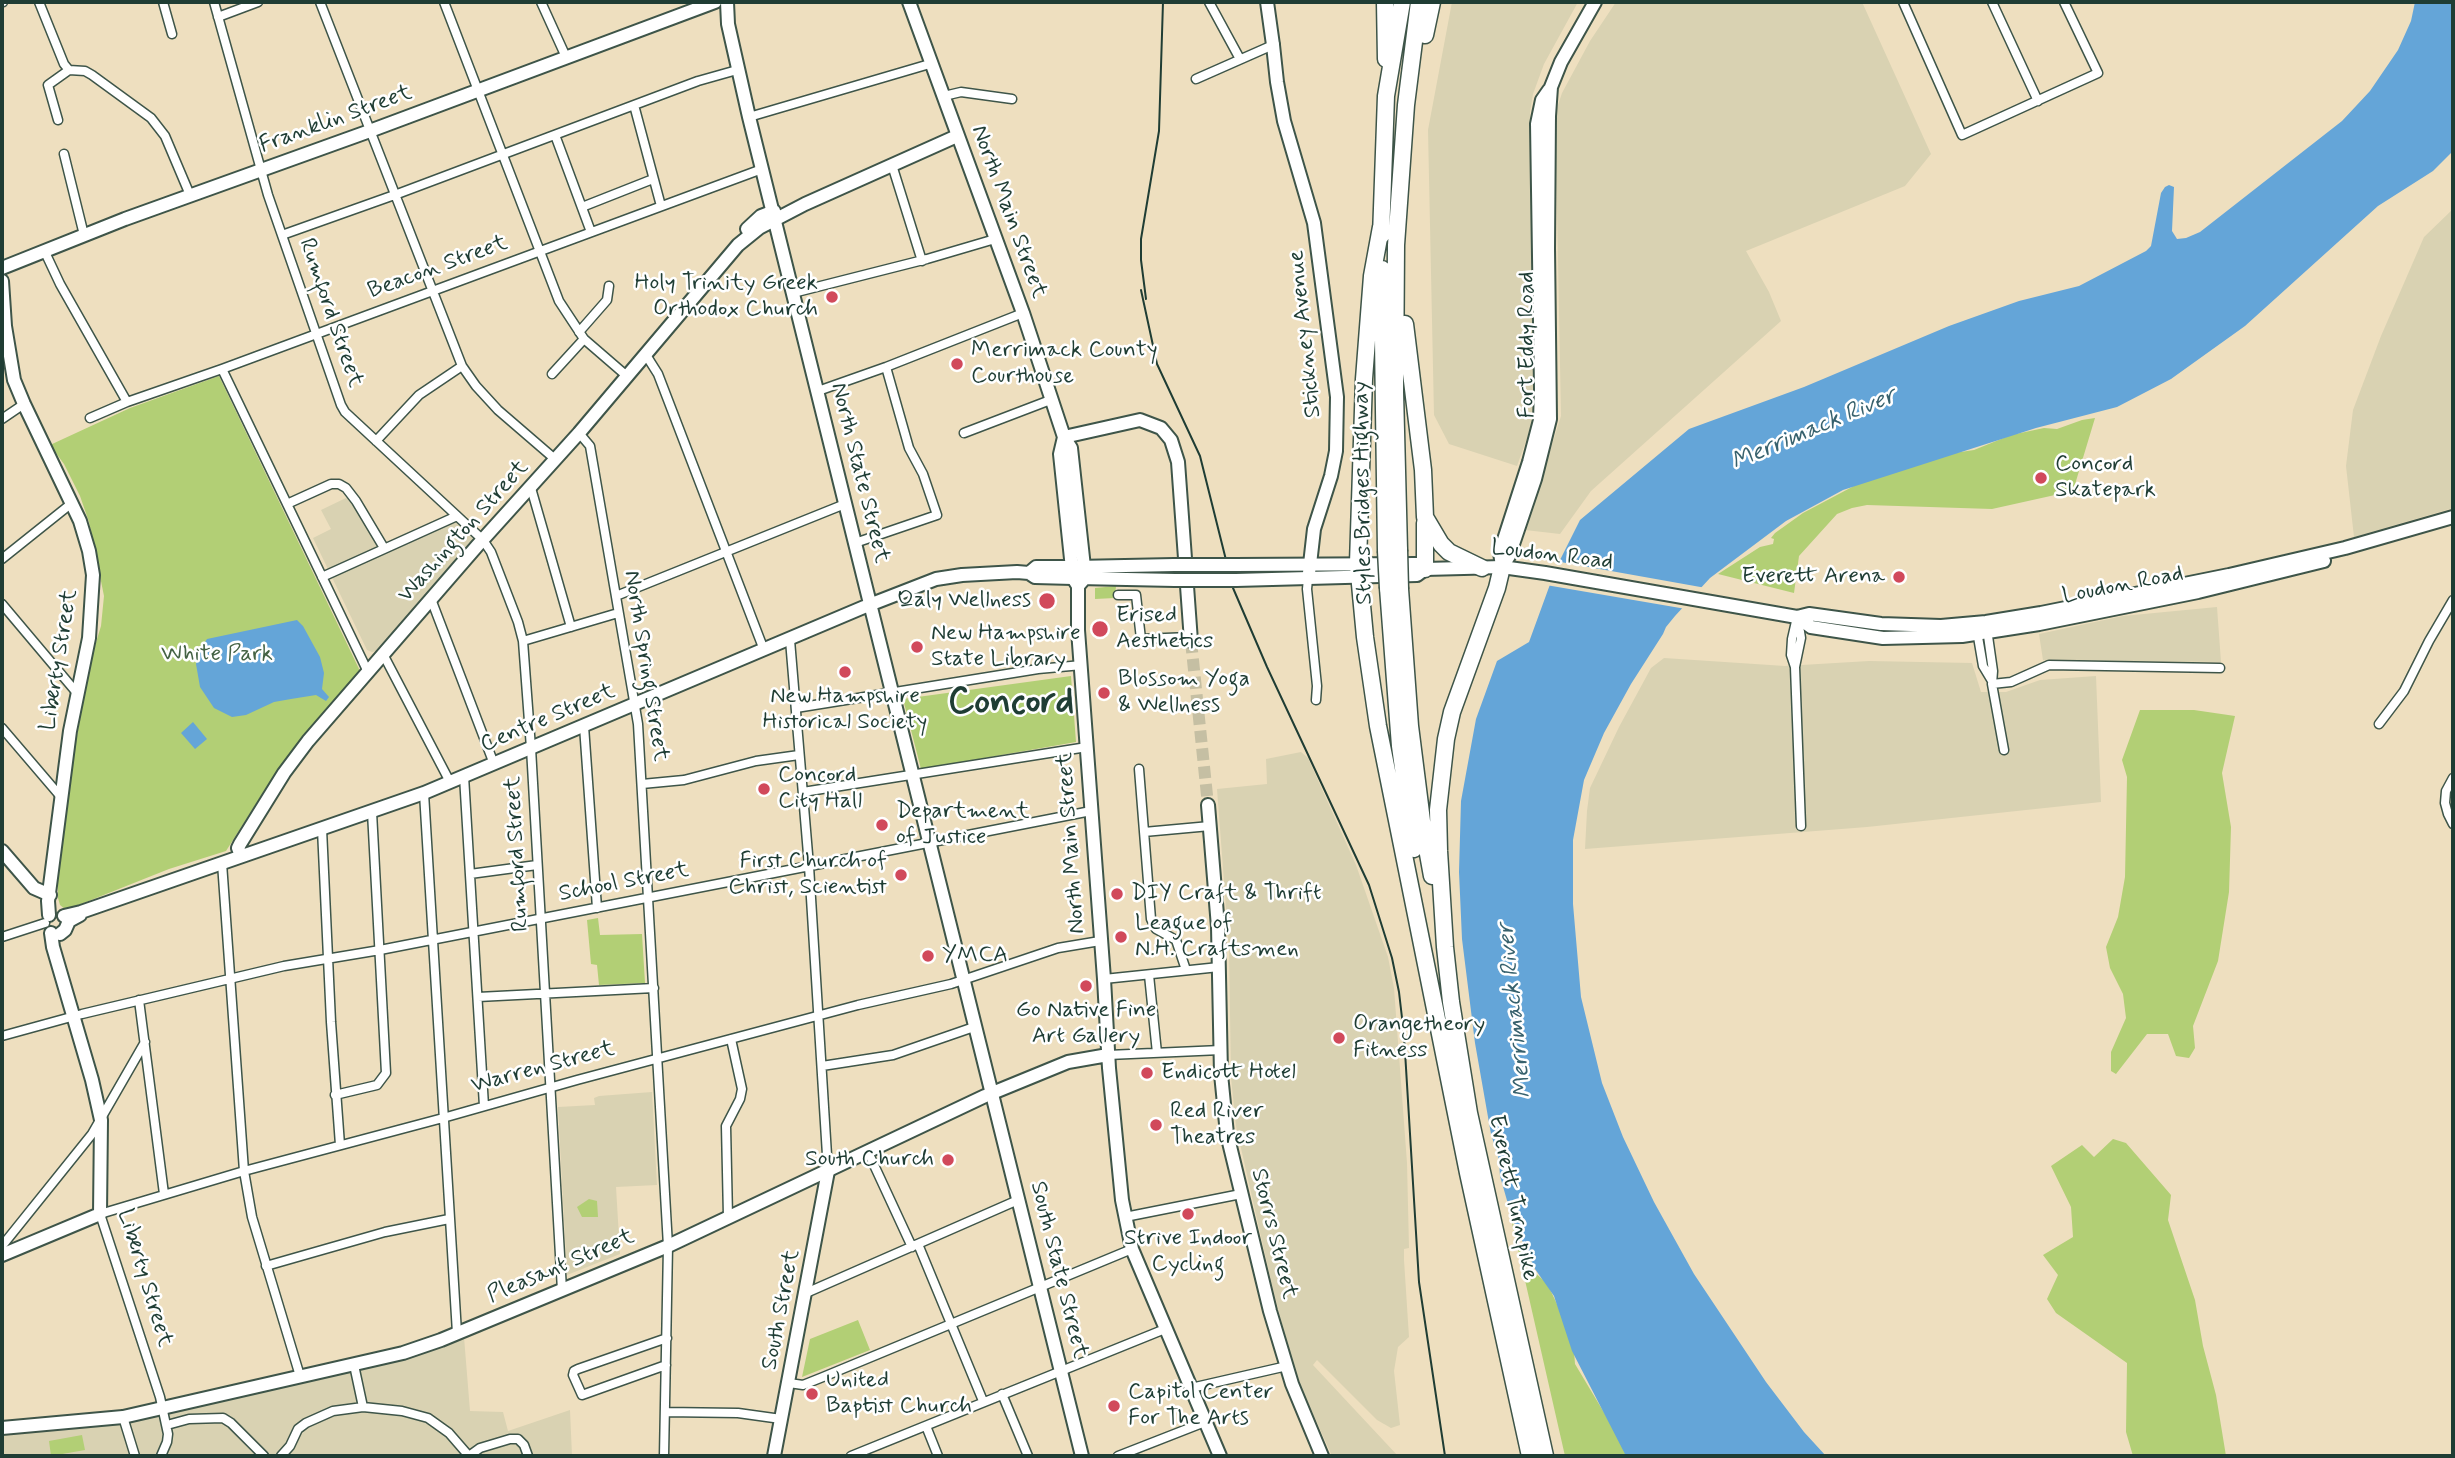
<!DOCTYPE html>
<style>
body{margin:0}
#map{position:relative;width:2455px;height:1458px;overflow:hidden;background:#eedfbf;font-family:Mynerve,sans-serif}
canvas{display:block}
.frame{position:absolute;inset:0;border:4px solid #1f3d34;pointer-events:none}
</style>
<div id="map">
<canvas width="2455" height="1458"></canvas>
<div class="frame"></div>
</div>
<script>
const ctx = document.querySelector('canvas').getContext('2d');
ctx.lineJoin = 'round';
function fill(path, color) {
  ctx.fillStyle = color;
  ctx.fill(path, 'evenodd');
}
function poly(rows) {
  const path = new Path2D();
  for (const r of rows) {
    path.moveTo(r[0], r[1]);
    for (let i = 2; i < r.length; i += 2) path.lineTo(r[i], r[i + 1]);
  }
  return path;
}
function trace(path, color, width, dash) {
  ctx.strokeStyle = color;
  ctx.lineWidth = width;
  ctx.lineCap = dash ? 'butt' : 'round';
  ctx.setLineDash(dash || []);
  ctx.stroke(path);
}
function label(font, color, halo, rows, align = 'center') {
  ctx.font = font + ' Mynerve,sans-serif';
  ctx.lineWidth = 5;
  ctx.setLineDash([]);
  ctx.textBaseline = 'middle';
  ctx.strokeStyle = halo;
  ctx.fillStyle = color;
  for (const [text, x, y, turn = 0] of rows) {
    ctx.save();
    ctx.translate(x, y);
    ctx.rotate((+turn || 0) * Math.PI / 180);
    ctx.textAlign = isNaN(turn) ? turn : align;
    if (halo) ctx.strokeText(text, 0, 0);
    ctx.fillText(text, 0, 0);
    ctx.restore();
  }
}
const built = poly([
 [1452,2,1578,2,1544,64,1533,94,1530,112,1533,403,1532,424,1517,466,1449,444,1434,415,1428,130],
 [1616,2,1862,2,1931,154,1905,186,1746,251,1769,292,1781,321,1591,491,1560,534,1525,530,1561,416,1556,157,1557,108,1562,93,1590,41],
 [2453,209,2453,508,2354,537,2346,466,2353,410,2381,336,2424,237],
 [348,497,384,553,448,522,456,521,475,538,377,651,372,652,367,650,313,538,331,529,321,510],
 [2217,607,2221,662,2043,660,2039,634,2123,616],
 [1664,658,1785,666,1869,661,1972,663,1981,692,2006,692,2040,680,2096,676,2101,802,1867,827,1585,849,1587,811,1590,788,1619,727,1651,668],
 [1301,752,1308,758,1356,865,1388,957,1394,988,1407,1163,1409,1248,1404,1249,1404,1260,1409,1337,1398,1347,1394,1371,1400,1425,1391,1428,1377,1420,1317,1360,1313,1365,1398,1456,1332,1456,1296,1376,1289,1351,1271,1281,1236,1126,1231,1078,1229,948,1217,789,1267,784,1266,759],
 [652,1092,657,1185,616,1187,620,1254,567,1275,558,1107,595,1105,594,1098,599,1096],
 [464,1337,470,1411,503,1412,508,1431,570,1410,572,1456,2,1456,2,1433,54,1428]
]);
const green = poly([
 [219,376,360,671,278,769,226,851,169,869,66,910,60,905,58,898,58,876,70,774,91,659,101,626,104,596,89,522,80,496,64,464,50,445,130,408],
 [2095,418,2073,491,1992,509,1867,505,1852,508,1837,514,1799,556,1794,593,1718,574,1760,547,1773,544,1774,539,1771,538,1775,533,1803,513,1869,478,1954,453,1974,450,2011,435,2044,428,2057,429,2082,420],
 [1116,586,1115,598,1095,599,1095,588],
 [1071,676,1076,742,921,769,903,699],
 [2140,710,2194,710,2235,716,2222,773,2231,827,2229,892,2218,961,2193,1026,2195,1048,2189,1058,2176,1056,2168,1034,2147,1034,2116,1074,2111,1071,2111,1052,2126,1018,2123,994,2110,968,2106,947,2118,917,2125,877,2127,777,2122,760],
 [598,918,600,935,642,934,645,983,599,985,597,965,591,964,587,920],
 [2113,1139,2126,1143,2171,1195,2168,1220,2195,1300,2203,1346,2216,1395,2226,1456,2133,1456,2126,1432,2127,1363,2056,1313,2047,1299,2058,1275,2043,1255,2073,1237,2071,1207,2051,1166,2082,1145,2094,1157],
 [589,1199,597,1201,598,1217,582,1217,577,1207],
 [1509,1210,1519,1243,1535,1273,1547,1283,1573,1338,1575,1364,1630,1456,1565,1456],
 [858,1320,870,1350,802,1377,810,1339],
 [82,1435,85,1450,51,1456,49,1441]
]);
const water = poly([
 [2415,2,2453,2,2453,151,2433,171,2378,206,2245,326,2171,379,2117,407,2036,428,1843,490,1786,521,1710,578,1675,616,1666,627,1663,634,1631,684,1604,733,1584,780,1573,840,1573,904,1581,997,1602,1083,1623,1137,1654,1202,1694,1274,1766,1382,1804,1432,1826,1456,1626,1456,1572,1351,1554,1296,1535,1269,1512,1218,1500,1176,1499,1160,1491,1134,1475,1043,1462,939,1459,872,1461,801,1476,719,1497,661,1529,642,1556,568,1580,520,1689,429,1804,387,1949,326,2019,301,2079,286,2146,251,2151,246,2161,193,2165,187,2169,185,2174,187,2172,231,2177,239,2186,238,2200,232,2342,121,2370,91,2398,50,2411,21],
 [297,620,303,626,320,657,324,673,322,689,329,697,326,701,316,695,291,699,274,702,246,715,232,717,214,708,200,687,196,664,199,651,207,639],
 [193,722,207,739,195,749,181,733]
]);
const pier = poly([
 [1555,561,1706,588,1686,609,1546,585]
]);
const secondaryTunnel = poly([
 [1191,641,1208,805]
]);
const street = poly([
 [2,2,3,2],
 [39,2,64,64,69,70,85,71,92,75,151,118,165,136,190,195],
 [163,2,172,34],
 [214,2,268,195,341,405,345,412,483,540,491,552,518,622,523,641,531,748,562,1290],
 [320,2,462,366,476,386,498,410,556,460],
 [444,2,559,301,584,339,628,377],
 [541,2,566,57],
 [1209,2,1240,59],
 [1903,2,1962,135,2098,73,2064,2],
 [1992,2,2038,101],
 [218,17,258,2],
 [1196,79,1273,45],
 [944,96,961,92,1012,99],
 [634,105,661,206],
 [749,117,933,63],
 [58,120,48,85,69,70],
 [555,135,591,232],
 [64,154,84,235],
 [892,165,922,261],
 [582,207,653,179],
 [282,235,400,193,698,81,737,70],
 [44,250,60,284,127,402],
 [793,293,927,259,995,239],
 [579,332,607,300,609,286],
 [646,355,658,374,764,650],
 [222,369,368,672],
 [552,374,584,339],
 [818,391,886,367,1023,313],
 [90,418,127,402,222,369,762,169],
 [2,419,24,404],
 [579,433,590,446,638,724,668,1246,664,1456],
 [964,433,1053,399],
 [376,441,419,395,462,366],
 [531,488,571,627],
 [287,504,331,484,339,484,346,488,356,501,384,548],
 [855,543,937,515,923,474,909,448,886,367],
 [2,559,72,503],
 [322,577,457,516],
 [1308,579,1307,589,1317,686,1316,700],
 [1118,595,1136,595,1141,639,1190,637],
 [616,596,845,504],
 [431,599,494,764],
 [2,604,77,693],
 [1797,617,1792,639,1791,655,1795,667,1801,826],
 [1987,629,1993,671,1992,684,2004,750],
 [1977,631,1983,666,1992,681],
 [790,640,809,866,828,1171],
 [523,641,618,613],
 [383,654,450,782],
 [1795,667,1801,638,1798,620],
 [1992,684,2011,682,2049,665,2220,668],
 [796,708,1038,669,1082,665],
 [2379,724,2404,691,2429,641,2453,600],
 [584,726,597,908],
 [2,728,61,797],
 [1139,769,1151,919,1156,929,1176,940,1186,970],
 [464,776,484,1106],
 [2453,778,2446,791,2445,803,2448,814,2453,824],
 [642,784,684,780,756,761,799,755],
 [803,792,1087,747],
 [424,793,457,1333],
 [322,829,331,1022,340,1145],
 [1144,832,1210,826],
 [222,863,244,1171,252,1217,300,1376],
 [470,874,537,865],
 [2,937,45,923],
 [1149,975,1157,1053],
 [1104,979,1219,967],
 [478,997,654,988],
 [139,1000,164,1194],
 [2,1036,82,1014,284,966,380,950,1091,811],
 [1108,1055,1221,1050],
 [822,1066,893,1055,974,1027],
 [335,1095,377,1085,386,1073,372,812],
 [868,1152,912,1247],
 [728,1217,726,1126,740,1099,742,1089,731,1039],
 [1125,1217,1241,1194],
 [918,1244,983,1401],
 [2,1246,92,1134,145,1042],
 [266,1266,385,1232,449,1219],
 [806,1293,1018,1200],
 [354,1365,363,1407],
 [666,1365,582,1395,573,1375,574,1371,578,1369,667,1338],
 [789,1383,803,1385,823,1377,1132,1249],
 [1191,1388,1287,1366],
 [1002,1394,1028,1456],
 [665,1412,738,1413,781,1419],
 [123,1417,135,1456],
 [167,1425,189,1419,223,1418,231,1423,264,1456],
 [926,1426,938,1456],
 [161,1456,167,1442,168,1434,160,1397,100,1214,244,1171,443,1118,577,1080,858,1005,951,984,1058,948,1100,941],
 [281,1456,290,1446,298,1429,306,1423,333,1411,363,1407,402,1411,428,1418,449,1433,469,1456],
 [469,1456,480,1448,510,1439,518,1439,524,1445,528,1456],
 [851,1456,1165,1329],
 [1118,1456,1205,1422]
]);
const secondary = poly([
 [727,2,728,24,749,117,1082,1456],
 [1273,45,1277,82,1284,121,1314,223,1337,397,1336,451,1331,476,1314,529,1309,573],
 [747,229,761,216,774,211],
 [2,268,125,219,367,132,715,2],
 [2,281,5,326,14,380,24,404,80,521,89,551,93,575,89,638,70,731,48,901,49,915],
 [1064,437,1140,420,1161,428,1171,440,1178,462,1191,641],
 [1502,567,1509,556,1535,479,1550,419,1548,248,1549,116,1551,87,1561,62,1595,2],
 [1502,567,1500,552,1529,462,1540,420,1541,389,1537,124,1542,100,1549,90],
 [1029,573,1036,567,1072,567],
 [1208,805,1218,927,1221,1074,1227,1134,1270,1311,1292,1384,1322,1456],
 [2,851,34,888,50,895],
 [241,856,238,848,240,844,284,773,308,741,477,546,579,433,738,245,759,228,805,204,957,136],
 [64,916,81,912,424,793,864,607,936,579,962,575,1017,572,1029,573,1035,577,1073,578],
 [60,934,65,930,69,921,80,915],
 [2,1255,100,1214,101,1120,92,1080,53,947,51,933],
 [774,1456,828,1171]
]);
const primary = poly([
 [909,2,1023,313,1064,437,1071,448,1084,567,1085,578,1078,586],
 [1267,2,1273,45],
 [1064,437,1060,454,1073,578,1078,586,1078,630,1104,979,1109,1068,1122,1200,1132,1249,1220,1456],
 [1235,565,1417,564,1425,569],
 [1076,567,1174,565],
 [1078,578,1175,580],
 [1236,580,1417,575,1425,569,1502,567,1545,573,1797,617,1809,614,1881,624,1941,626,1986,622,2041,613,2229,575,2345,548,2453,517],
 [1797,617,1811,627,1883,638,1962,636,2039,624,2198,592,2324,561],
 [2,1428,123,1417,403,1353,441,1340,668,1246,985,1096,1068,1062,1108,1055]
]);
const highway = poly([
 [1385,2,1386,59],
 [1425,35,1432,2],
 [1381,227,1372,276,1364,379,1358,563,1365,637,1378,726,1468,1173,1530,1456],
 [1381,236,1386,96,1402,2],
 [1382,269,1386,551],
 [1405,324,1423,470,1425,517,1441,544,1449,552,1482,568],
 [1399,550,1395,392,1396,245,1406,105,1419,2],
 [1502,567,1497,588,1452,712,1446,739,1438,810,1439,851,1445,947,1451,1002,1469,1113,1545,1456],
 [1425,569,1425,523],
 [1388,588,1400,746,1414,849],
 [1400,589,1410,726,1422,821,1432,876]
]);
const rail = poly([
 [1141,290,1157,364,1200,456,1233,588,1267,667,1369,885,1392,958,1399,992,1404,1035,1419,1282,1445,1456],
 [1146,299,1141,260,1141,239,1159,131,1163,2]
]);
const primaryBridge = poly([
 [1174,565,1235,565],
 [1175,580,1236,580]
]);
const highwayBridge = poly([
 [1399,550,1400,589],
 [1386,551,1388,588]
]);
const markers = [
 [832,297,7,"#d1495b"],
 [957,364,7,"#d1495b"],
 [2041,478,7,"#d1495b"],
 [1899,577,7,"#d1495b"],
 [1047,601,9,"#d1495b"],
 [1100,629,9,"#d1495b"],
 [917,647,7,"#d1495b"],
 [845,672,7,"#d1495b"],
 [1104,693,7,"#d1495b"],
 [764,789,7,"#d1495b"],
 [882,825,7,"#d1495b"],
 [901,875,7,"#d1495b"],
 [1117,894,7,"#d1495b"],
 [1121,937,7,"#d1495b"],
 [928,956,7,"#d1495b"],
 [1086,986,7,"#d1495b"],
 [1339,1038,7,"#d1495b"],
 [1147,1073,7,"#d1495b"],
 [1156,1125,7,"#d1495b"],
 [948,1160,7,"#d1495b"],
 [1188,1214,7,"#d1495b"],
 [812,1394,7,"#d1495b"],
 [1114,1406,7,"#d1495b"]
];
const streetNames = [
 ["Franklin Street",336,120,-20],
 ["North Main Street",1008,212,70],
 ["Beacon Street",438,268,-20],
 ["Rumford Street",330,313,71],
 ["Stickney Avenue",1306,334,-96],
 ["Fort Eddy Road",1528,345,-90],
 ["North State Street",859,473,76],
 ["Styles Bridges Highway",1364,493,-91],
 ["Washington Street",464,532,-48],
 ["Loudon Road",1552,556,7],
 ["Loudon Road",2123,586,-11],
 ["Liberty Street",60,660,-81],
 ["North Spring Street",645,666,81],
 ["Centre Street",548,719,-23],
 ["North Main Street",1072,843,-94],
 ["Rumford Street",518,854,-93],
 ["School Street",624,883,-11],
 ["Warren Street",543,1068,-15],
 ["Everett Turnpike",1512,1198,78],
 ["Storrs Street",1273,1234,76],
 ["Pleasant Street",561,1267,-23],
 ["South State Street",1058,1270,76],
 ["Liberty Street",144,1278,73],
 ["South Street",782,1310,-79]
];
const poiNames = [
 ["Holy Trinity Greek",818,284,"right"],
 ["Orthodox Church",818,310,"right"],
 ["Merrimack County",971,351],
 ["Courthouse",971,377],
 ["Concord",2055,465],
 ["Skatepark",2055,491],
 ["Everett Arena",1885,577,"right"],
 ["Qaly Wellness",1031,601,"right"],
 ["Erised",1116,616],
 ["Aesthetics",1116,642],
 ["New Hampshire",931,634],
 ["State Library",931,660],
 ["Blossom Yoga",1118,680],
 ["& Wellness",1118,706],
 ["New Hampshire",845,697,"center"],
 ["Historical Society",845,723,"center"],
 ["Concord",778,776],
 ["City Hall",778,802],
 ["Department",896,812],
 ["of Justice",896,838],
 ["First Church of",887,862,"right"],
 ["Christ, Scientist",887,888,"right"],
 ["DIY Craft & Thrift",1131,894],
 ["League of",1135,924],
 ["N.H. Craftsmen",1135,950],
 ["YMCA",942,956],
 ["Go Native Fine",1086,1011,"center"],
 ["Art Gallery",1086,1037,"center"],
 ["Orangetheory",1353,1025],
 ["Fitness",1353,1051],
 ["Endicott Hotel",1161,1073],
 ["Red River",1170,1112],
 ["Theatres",1170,1138],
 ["South Church",934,1160,"right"],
 ["Strive Indoor",1188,1239,"center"],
 ["Cycling",1188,1265,"center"],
 ["United",826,1381],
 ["Baptist Church",826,1407],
 ["Capitol Center",1128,1393],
 ["For The Arts",1128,1419]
];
const parkNames = [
 ["White Park",217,655]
];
const waterNames = [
 ["Merrimack River",1814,430,-23],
 ["Merrimack River",1516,1011,-96]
];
const townNames = [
 ["Concord",1011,704]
];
fill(built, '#d9d2b2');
fill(green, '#b2cf75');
fill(water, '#64a5d8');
fill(pier, '#eedfbf');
trace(secondaryTunnel, '#c5bfa3', 12, [12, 6]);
trace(street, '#3e5549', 11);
trace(secondary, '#3e5549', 16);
trace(primary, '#3e5549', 16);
trace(highway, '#3e5549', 19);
trace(street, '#fff', 8);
trace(secondary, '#fff', 12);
trace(primary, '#fff', 12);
trace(highway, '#fff', 16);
trace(rail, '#1f3d34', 2);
trace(primaryBridge, '#3e5549', 16, []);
trace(highwayBridge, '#3e5549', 19, []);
trace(primaryBridge, '#fff', 12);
trace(highwayBridge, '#fff', 16);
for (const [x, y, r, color] of markers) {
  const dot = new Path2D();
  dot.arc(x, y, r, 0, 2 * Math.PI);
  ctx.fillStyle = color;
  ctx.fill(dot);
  trace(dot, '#fff', 2.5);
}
label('23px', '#1f3d34', '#fff', streetNames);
label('23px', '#1f3d34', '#fff', poiNames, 'left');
label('23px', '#446244', '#fff', parkNames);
label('italic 24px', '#37616d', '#fff', waterNames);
label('bold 37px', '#1f3d34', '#fff', townNames);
</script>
